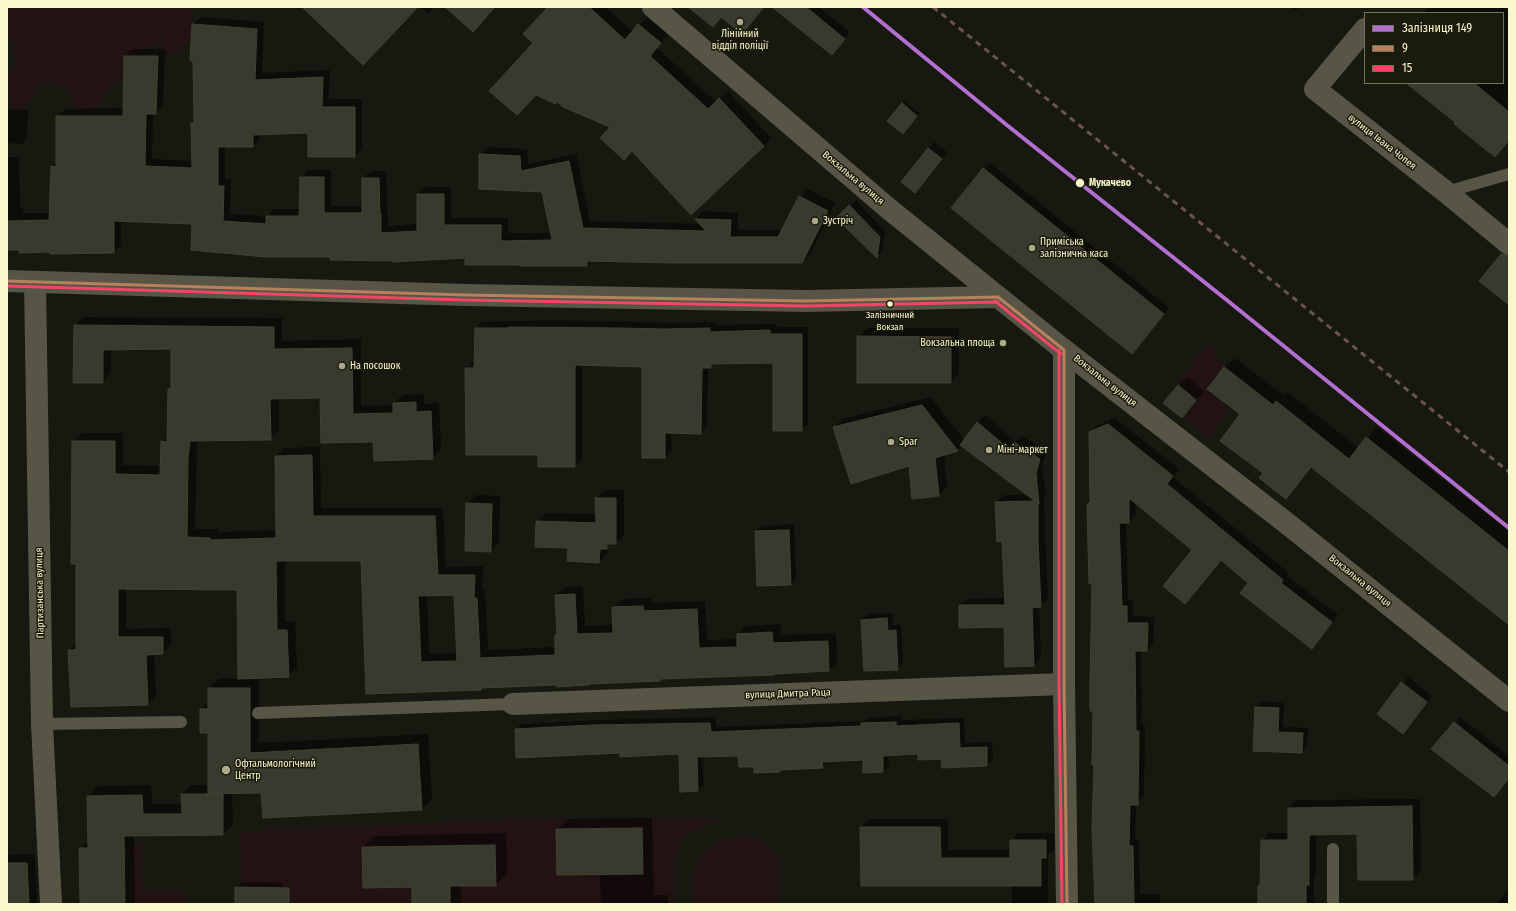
<!DOCTYPE html>
<meta charset="utf-8">
<style>
body{margin:0}
#map{position:relative;width:1516px;height:911px;overflow:hidden;background:#171810;font-family:"Fira Sans Condensed",sans-serif}
canvas{display:block}
.frame{position:absolute;inset:0;border:8px solid #f9f8cc;pointer-events:none}
.legend{position:absolute;left:1364px;top:12px;width:140px;height:72px;box-sizing:border-box;background:#1a1b0d;border:1px solid #737359;margin:0;padding:5px 7px;list-style:none;font-size:12px;color:#f9f8cc}
.legend li{display:flex;align-items:center;gap:8px;height:20px}
.legend b{width:20px;border:1px solid #737359}
</style>
<div id="map">
<canvas width="1516" height="911"></canvas>
<div class="frame"></div>
<ul class="legend">
<li><b style="height:5px;background:#b36fd0"></b>Залізниця 149</li>
<li><b style="height:5px;background:#b6815c"></b>9</li>
<li><b style="height:5px;background:#f34667"></b>15</li>
</ul>
</div>
<script>
const ctx = document.querySelector('canvas').getContext('2d');
ctx.lineJoin = 'round';
function fill(path, color) {
  ctx.fillStyle = color;
  ctx.fill(path, 'evenodd');
}
function poly(rows) {
  const path = new Path2D();
  for (const r of rows) {
    path.moveTo(r[0], r[1]);
    for (let i = 2; i < r.length; i += 2) path.lineTo(r[i], r[i + 1]);
  }
  return path;
}
function trace(path, color, width, dash) {
  ctx.strokeStyle = color;
  ctx.lineWidth = width;
  ctx.lineCap = dash ? 'butt' : 'round';
  ctx.setLineDash(dash || []);
  ctx.stroke(path);
}
function label(font, color, halo, rows, align = 'center') {
  ctx.font = font + ' "Fira Sans Condensed",sans-serif';
  ctx.lineWidth = 3;
  ctx.setLineDash([]);
  ctx.textBaseline = 'middle';
  ctx.strokeStyle = halo;
  ctx.fillStyle = color;
  for (const [text, x, y, turn = 0] of rows) {
    ctx.save();
    ctx.translate(x, y);
    ctx.rotate((+turn || 0) * Math.PI / 180);
    ctx.textAlign = isNaN(turn) ? turn : align;
    if (halo) ctx.strokeText(text, 0, 0);
    ctx.fillText(text, 0, 0);
    ctx.restore();
  }
}
const green = poly([
 [7,7,192,7,191,38,184,49,176,53,167,52,160,43,155,44,143,53,136,56,124,56,124,69,119,83,112,85,103,95,103,102,96,107,83,111,76,106,71,98,71,90,63,85,44,82,37,87,33,97,25,108,15,109,9,102,10,88,7,80,7,77,14,69,15,58,13,40,7,38],
 [1208,344,1218,352,1213,359,1224,367,1206,391,1230,409,1209,437,1185,418,1200,399,1178,383],
 [726,818,700,828,686,836,676,851,675,865,675,904,277,904,242,887,240,832,505,820],
 [750,837,760,840,771,847,778,858,779,904,695,904,694,872,699,857,710,847,722,840],
 [142,846,142,884,146,891,178,891,186,894,186,904,132,904,130,847]
]);
const shadow = poly([
 [421,7,435,7,428,13],
 [546,7,605,7,633,32,647,17,668,35,657,48,716,102,728,91,771,138,764,146,612,126,558,100,556,102,536,94,534,43,548,9],
 [696,7,765,7,742,33,722,16,713,26],
 [782,7,818,7,850,32,837,48],
 [1292,7,1301,7,1294,11],
 [1429,7,1503,7,1509,12,1509,96,1507,98,1509,99,1509,140,1502,148,1408,83,1503,83,1503,13,1424,13],
 [200,17,264,22,262,73,330,70,329,99,362,99,362,149,355,156,309,132,260,133,260,138,253,146,225,146,225,178,231,179,230,214,267,216,274,209,300,209,301,177,308,170,331,170,331,206,363,206,363,178,371,171,386,171,388,226,418,224,418,194,426,187,451,187,451,218,508,218,508,233,551,233,542,191,480,155,488,147,527,149,528,164,576,154,590,221,701,224,696,219,703,211,738,213,738,230,783,230,800,197,807,189,835,203,810,254,802,262,592,260,587,265,521,264,466,257,394,260,331,256,193,223,121,220,121,245,113,252,7,249,7,157,19,157,20,207,23,207,23,213,50,213,52,167,57,161,57,116,65,109,124,108,125,56,133,49,165,49,163,105,156,113,153,113,152,159,193,161,192,123,195,120,193,25],
 [905,102,919,113,906,130,903,104],
 [10,109,28,110,27,138,22,144,7,143,7,112],
 [934,142,947,152,915,192,902,182],
 [990,163,1169,308,1132,352,953,208],
 [856,200,885,231,882,251,877,256,838,218],
 [83,317,282,318,282,341,361,339,361,406,394,405,394,403,403,395,424,394,424,404,439,403,441,449,433,458,374,441,321,397,279,398,279,431,270,439,197,440,195,529,218,529,218,532,277,530,276,456,284,448,320,447,321,508,443,508,446,567,483,566,482,590,485,590,488,650,556,647,556,635,558,633,557,595,565,587,583,586,585,626,614,625,613,608,622,599,651,598,652,603,705,601,707,640,738,639,738,634,746,626,781,624,781,635,836,633,837,662,829,670,776,672,774,674,662,678,660,680,591,683,589,684,558,684,483,686,481,689,367,693,362,560,285,560,285,622,295,621,297,667,289,676,259,677,259,743,428,734,432,799,422,809,262,792,232,793,233,825,223,834,134,835,135,904,81,904,80,849,89,840,88,796,98,786,151,785,152,804,183,804,182,794,192,785,209,785,209,732,201,709,209,701,209,689,219,678,239,679,238,589,126,588,126,629,171,628,171,645,163,653,154,654,156,695,148,704,69,651,77,643,77,563,73,442,82,433,123,433,123,465,162,466,162,442,168,436,169,389,172,386,172,348,111,349,111,373,102,382,75,326],
 [455,594,457,653,429,654,427,595],
 [557,320,673,323,716,322,716,325,777,324,777,327,808,327,808,423,801,430,774,362,715,363,711,367,708,367,707,426,700,433,671,432,672,451,665,457,643,366,582,364,582,460,575,466,539,454,466,368,473,361,475,361,476,329,482,322],
 [867,328,959,328,959,373,951,382,858,337],
 [1235,358,1283,395,1287,392,1359,448,1377,427,1509,532,1509,624,1313,466,1296,487,1286,497,1264,473,1224,368],
 [1187,377,1204,391,1181,417,1178,386],
 [931,397,964,440,985,415,1016,442,1022,436,1047,452,1042,465,1046,496,1044,497,1045,532,1048,599,1039,606,1041,658,1034,665,1005,626,960,606,967,599,1006,598,1003,540,996,503,1004,495,1028,495,962,446,957,450,944,454,947,487,939,495,910,465,834,428,842,419],
 [1115,418,1179,469,1173,477,1289,573,1287,576,1338,615,1312,648,1250,583,1221,559,1185,603,1194,549,1135,502,1136,515,1129,522,1126,522,1128,600,1133,600,1133,616,1154,617,1153,644,1147,650,1141,650,1142,725,1145,725,1144,797,1136,804,1135,840,1139,840,1140,894,1160,894,1160,904,1095,904,1093,829,1095,764,1093,582,1088,504,1091,501,1090,432,1096,426],
 [605,490,624,490,624,535,615,543,611,543,608,547,607,553,599,562,569,547,537,521,546,513,597,514,596,499],
 [476,495,500,496,499,542,491,551,467,504],
 [794,524,796,578,791,584,756,531,762,526],
 [893,613,893,625,901,625,903,663,897,669,862,620,868,614],
 [1408,677,1432,696,1408,727,1378,713],
 [1262,701,1284,703,1283,727,1308,728,1307,746,1301,752,1254,750,1256,707],
 [901,716,901,720,964,718,965,743,992,742,993,760,987,765,919,753,888,755,889,766,883,771,864,759,828,762,822,767,782,769,780,771,755,772,755,766,739,755,702,756,704,785,698,790,680,753,621,751,516,729,522,724,598,720,716,717,716,727,865,721,868,718],
 [1460,717,1509,756,1509,778,1494,796,1454,723],
 [1420,799,1421,871,1413,879,1358,833,1316,834,1316,876,1314,878,1314,904,1259,904,1259,887,1261,885,1262,841,1269,833,1289,833,1289,808,1297,800],
 [652,818,654,895,668,895,668,904,601,904,600,873,557,830,568,819],
 [869,819,948,819,948,850,1011,850,1011,841,1018,833,1054,833,1054,850,1048,855,1048,904,1012,904,1012,885,862,885,861,827],
 [506,833,507,873,496,885,461,885,461,904,413,904,412,886,363,847,374,836],
 [35,854,37,904,7,904,7,855],
 [242,882,283,883,282,901,280,904,236,904,236,888],
 [1509,888,1509,904,1497,904]
]);
const building = poly([
 [302,7,418,7,363,65,302,7],
 [445,7,495,7,473,32,445,7],
 [548,7,589,7,625,40,638,24,661,43,650,56,708,109,719,98,764,146,691,215,632,151,624,160,600,138,610,127,563,107,555,100,556,104,536,95,517,115,489,91,533,43,523,34,548,7],
 [688,7,764,7,742,34,721,17,713,27,688,7],
 [772,7,806,7,845,39,832,55,772,7],
 [192,24,257,29,255,80,323,77,322,107,355,107,355,157,308,157,308,133,253,135,253,147,218,147,218,186,224,186,223,221,266,224,266,216,299,216,300,177,324,177,324,213,362,213,362,178,379,178,380,214,381,214,381,233,417,231,417,194,444,194,444,225,501,225,501,241,552,240,542,192,479,189,479,154,520,156,521,171,569,161,583,228,706,231,695,219,731,220,730,237,778,237,799,196,828,211,802,263,674,263,587,261,587,266,520,266,520,265,465,265,465,258,393,262,393,261,330,260,330,257,266,257,191,250,192,224,114,221,114,253,50,254,50,252,19,253,19,250,7,250,7,221,49,220,51,166,56,167,56,116,123,116,124,56,158,56,156,114,146,114,145,166,192,168,191,123,194,123,193,61,190,61,192,24],
 [1406,83,1474,83,1509,112,1509,140,1495,157,1454,124,1455,122,1406,83],
 [902,103,917,116,903,134,887,121,902,103],
 [928,148,942,159,915,193,901,182,928,148],
 [983,168,1164,314,1132,354,951,208,983,168],
 [849,205,880,237,877,258,836,218,849,205],
 [1501,254,1509,256,1509,305,1479,281,1501,254],
 [74,325,274,327,274,349,352,348,353,414,393,413,393,403,416,402,416,412,431,411,433,459,374,461,373,442,321,443,320,398,270,399,271,440,190,441,188,458,187,537,210,538,210,540,276,538,275,456,312,455,313,516,435,516,438,575,475,575,474,598,477,598,480,658,555,655,555,635,557,635,555,595,575,594,577,634,613,633,612,607,643,606,644,611,697,609,699,648,737,647,737,634,772,632,773,643,828,641,829,671,774,674,774,675,660,679,660,681,589,684,589,685,557,687,557,685,481,688,481,690,366,694,361,561,276,561,277,630,287,630,289,677,238,679,237,590,118,589,118,637,163,637,163,654,146,655,148,705,71,707,68,650,76,650,76,564,71,564,72,441,115,441,115,474,160,475,161,441,167,442,168,389,171,389,171,349,103,350,103,383,73,383,74,325],
 [454,595,457,661,421,662,418,596,454,595],
 [509,327,618,328,665,329,710,328,710,332,770,330,770,334,802,334,802,431,773,431,773,363,711,364,711,368,702,368,701,434,665,433,665,458,642,458,642,367,575,365,575,467,538,467,538,455,466,455,465,368,474,368,475,328,509,328,509,327],
 [857,336,951,337,951,383,857,383,857,336],
 [1224,367,1273,405,1276,401,1349,459,1366,437,1509,551,1509,625,1311,467,1286,499,1259,478,1263,473,1220,441,1240,414,1207,389,1224,367],
 [1178,385,1196,400,1182,418,1163,403,1178,385],
 [922,405,958,451,935,458,939,496,912,499,909,466,851,484,833,427,922,405],
 [977,422,1009,449,1014,442,1040,459,1036,473,1039,504,1038,503,1038,540,1041,607,1032,608,1034,666,1005,667,1004,627,959,628,959,605,1005,605,1002,541,997,542,995,502,1035,501,960,445,977,422],
 [1108,424,1173,476,1167,484,1283,580,1281,583,1332,622,1312,649,1240,593,1248,583,1221,560,1185,604,1163,586,1192,550,1129,498,1129,523,1119,523,1122,606,1127,606,1127,623,1148,623,1147,651,1135,651,1136,731,1139,731,1138,805,1130,805,1129,846,1133,846,1134,904,1095,904,1092,829,1094,765,1092,765,1093,711,1090,711,1090,681,1092,584,1089,584,1087,504,1090,503,1089,432,1108,424],
 [595,498,616,498,616,544,607,544,607,549,600,549,599,563,567,561,568,548,535,547,536,521,596,523,595,498],
 [466,503,492,504,491,552,465,551,466,503],
 [789,530,791,585,757,586,755,531,789,530],
 [887,618,888,631,896,630,898,670,864,671,861,620,887,618],
 [1401,682,1427,702,1403,734,1377,714,1401,682],
 [208,688,250,688,250,753,418,744,422,810,263,818,261,793,208,794,208,733,200,733,200,709,208,709,208,688],
 [1255,707,1279,708,1278,732,1303,733,1302,753,1253,751,1255,707],
 [896,722,896,726,959,723,960,748,987,747,987,766,942,768,941,759,918,760,918,754,883,756,883,772,863,773,863,760,822,762,823,768,780,770,780,772,754,773,754,767,739,767,738,756,697,757,698,791,680,792,679,754,620,757,620,753,516,758,515,729,592,725,710,723,711,732,861,726,861,723,896,722],
 [1454,722,1509,766,1509,778,1494,797,1431,749,1454,722],
 [181,794,223,794,223,835,124,836,125,904,80,904,79,848,88,848,87,796,142,795,143,814,182,814,181,794],
 [1412,806,1413,880,1358,880,1357,834,1309,835,1309,885,1306,885,1306,904,1258,904,1258,886,1260,886,1261,840,1288,840,1288,808,1412,806],
 [860,827,940,827,941,858,1010,858,1010,840,1046,840,1046,858,1041,858,1041,886,861,886,860,827],
 [642,828,643,874,557,875,556,829,642,828],
 [495,845,496,886,450,886,450,904,412,904,412,887,363,888,362,847,495,845],
 [7,863,27,863,29,904,7,904,7,863],
 [235,887,289,888,289,904,235,904,235,887]
]);
const service = poly([
 [1446,192,1509,174],
 [258,713,513,704],
 [42,724,181,722],
 [1333,849,1333,904]
]);
const minor = poly([
 [1365,29,1315,89,1446,192,1509,244],
 [35,282,42,724,51,904],
 [1064,350,1289,525,1509,701],
 [513,704,1064,684]
]);
const tertiary = poly([
 [653,7,889,209,1064,350,1064,684,1067,904],
 [7,281,466,295,806,301,998,297]
]);
const rail = poly([
 [933,7,1509,472]
]);
const bus1 = poly([
 [7,281,466,295,806,301,998,297],
 [998,297,1064,350],
 [1064,350,1064,684,1067,904]
]);
const bus2 = poly([
 [7,286,466,300,806,306,998,302],
 [995,301,1061,354],
 [1059,350,1059,684,1062,904]
]);
const rail1 = poly([
 [863,7,1008,126,1223,297,1509,528]
]);
const markers = [
 [740,22,4,"#aaaa8a"],
 [1080,183,5,"#f9f8cc"],
 [815,221,4,"#aaaa8a"],
 [1032,248,4,"#aaaa8a"],
 [890,304,3.5,"#f9f8cc"],
 [1003,343,4,"#aaaa8a"],
 [342,366,4,"#aaaa8a"],
 [891,442,4,"#aaaa8a"],
 [989,450,4,"#aaaa8a"],
 [226,770,5,"#aaaa8a"]
];
const busNames = [
 ["Залізничний",890,315],
 ["Вокзал",890,327]
];
const poiNames = [
 ["Лінійний",740,34,"center"],
 ["відділ поліції",740,46,"center"],
 ["Зустріч",823,221],
 ["Приміська",1040,242],
 ["залізнична каса",1040,254],
 ["Вокзальна площа",995,343,"right"],
 ["На посошок",350,366],
 ["Spar",899,442],
 ["Міні-маркет",997,450],
 ["Офтальмологічний",235,764],
 ["Центр",235,776]
];
const streetNames = [
 ["вулиця Івана Чопея",1382,142,38],
 ["Вокзальна вулиця",853,178,40],
 ["Вокзальна вулиця",1105,381,38],
 ["Вокзальна вулиця",1360,581,39],
 ["Партизанська вулиця",40,593,-91],
 ["вулиця Дмитра Раца",788,694,-2]
];
const stopNames = [
 ["Мукачево",1089,183]
];
fill(green, '#221213');
fill(shadow, '#0007');
fill(building, '#393a2e');
trace(building, '#414233', 1);
trace(service, '#575546', 12);
trace(minor, '#575546', 22);
trace(tertiary, '#575546', 22);
trace(rail, '#6a544a', 3, [6, 5]);
trace(bus1, '#b6815c', 3);
trace(bus2, '#f34667', 3);
trace(rail1, '#b36fd0', 4);
for (const [x, y, r, color] of markers) {
  const dot = new Path2D();
  dot.arc(x, y, r, 0, 2 * Math.PI);
  ctx.fillStyle = color;
  ctx.fill(dot);
  trace(dot, '#1a1b0d', 1.5);
}
label('9px', '#f9f8cc', '#1a1b0d', busNames);
label('10px', '#f9f8cc', '#1a1b0d', poiNames, 'left');
label('10px', '#f9f8cc', '#1a1b0d', streetNames);
label('bold 10px', '#f9f8cc', '#1a1b0d', stopNames, 'left');
</script>
